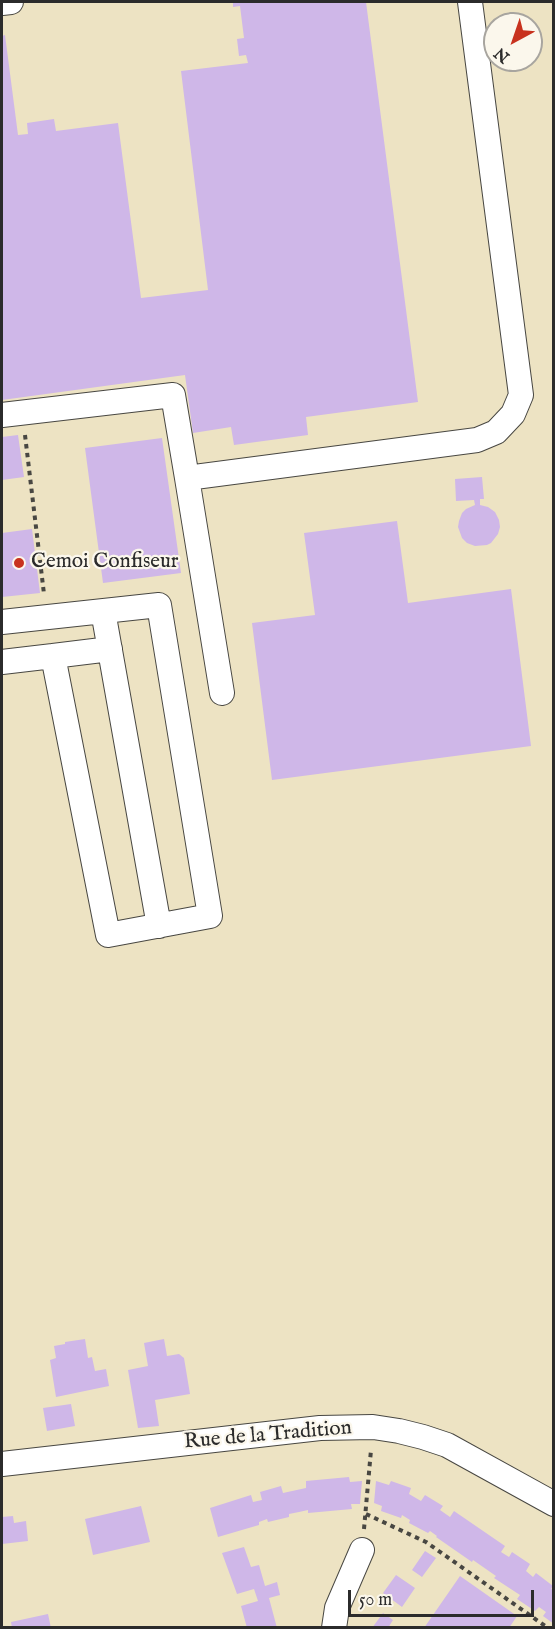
<!DOCTYPE html>
<style>
body{margin:0}
#map{position:relative;width:555px;height:1629px;overflow:hidden;background:#ede3c3;font-family:"IM FELL English",serif}
canvas{display:block}
.frame{position:absolute;inset:0;border:3px solid #2b2b2b;pointer-events:none}
.north{position:absolute;left:483px;top:12px;width:60px;height:60px;box-sizing:border-box;background:#fbf7ec;border:2px solid #a8a59f;border-radius:50%;rotate:220deg;font-size:16px;font-weight:700;line-height:24px;text-align:center;color:#2b2b2b}
.north::after{content:'';display:block;margin:auto;width:21px;height:27px;background:#c8321e;clip-path:polygon(50% 0,100% 100%,50% 72%,0 100%)}
.scale{position:absolute;left:348px;top:1590px;width:186px;height:27px;box-sizing:border-box;border:3px solid #2b2b2b;border-top:0;padding-left:8px;font-size:18px;line-height:21px;white-space:nowrap;color:#2b2b2b;-webkit-text-stroke:4px #fbf7ec;paint-order:stroke}
</style>
<div id="map">
<canvas width="555" height="1629"></canvas>
<div class="frame"></div>
<div class="north">N</div>
<div class="scale">50 m</div>
</div>
<script>
const ctx = document.querySelector('canvas').getContext('2d');
ctx.lineJoin = 'round';
function fill(path, color) {
  ctx.fillStyle = color;
  ctx.fill(path, 'evenodd');
}
function poly(rows) {
  const path = new Path2D();
  for (const r of rows) {
    path.moveTo(r[0], r[1]);
    for (let i = 2; i < r.length; i += 2) path.lineTo(r[i], r[i + 1]);
  }
  return path;
}
function trace(path, color, width, dash) {
  ctx.strokeStyle = color;
  ctx.lineWidth = width;
  ctx.lineCap = dash ? 'butt' : 'round';
  ctx.setLineDash(dash || []);
  ctx.stroke(path);
}
function label(font, color, halo, rows, align = 'center') {
  ctx.font = font + ' "IM FELL English",serif';
  ctx.lineWidth = 4.5;
  ctx.setLineDash([]);
  ctx.textBaseline = 'middle';
  ctx.strokeStyle = halo;
  ctx.fillStyle = color;
  for (const [text, x, y, turn = 0] of rows) {
    ctx.save();
    ctx.translate(x, y);
    ctx.rotate((+turn || 0) * Math.PI / 180);
    ctx.textAlign = isNaN(turn) ? turn : align;
    if (halo) ctx.strokeText(text, 0, 0);
    ctx.fillText(text, 0, 0);
    ctx.restore();
  }
}
const building = poly([
 [233,2,366,2,418,402,306,417,308,435,234,445,231,427,193,433,185,375,2,400,2,36,5,35,18,135,28,134,27,123,54,119,56,131,118,123,141,298,208,290,181,71,248,63,246,55,239,56,237,39,244,38,240,6,233,7],
 [18,435,24,477,2,480,2,437],
 [162,438,181,573,103,583,85,448],
 [482,477,484,499,480,499,480,505,488,507,495,512,499,520,500,527,498,534,491,543,487,545,475,546,467,543,462,538,458,527,459,521,462,513,466,509,475,505,474,500,456,501,455,479],
 [397,521,408,603,511,589,531,746,272,780,252,623,315,615,304,533],
 [32,529,40,593,2,597,2,533],
 [85,1339,88,1358,92,1357,95,1371,106,1369,109,1386,56,1397,50,1360,56,1358,54,1346,65,1344,65,1342],
 [164,1339,167,1356,179,1354,184,1358,190,1394,155,1400,159,1426,138,1428,128,1370,148,1366,144,1343],
 [71,1404,75,1426,47,1431,43,1408],
 [349,1477,350,1482,362,1481,360,1504,351,1504,352,1509,308,1513,308,1510,299,1512,289,1514,289,1517,268,1522,267,1519,259,1522,259,1525,218,1537,210,1508,251,1495,253,1502,262,1500,260,1492,281,1486,283,1493,306,1488,306,1481],
 [376,1481,389,1485,391,1481,411,1488,409,1494,421,1501,425,1495,443,1506,440,1510,450,1517,454,1511,505,1546,501,1552,509,1557,512,1552,530,1564,526,1571,533,1577,536,1573,553,1586,551,1589,554,1590,554,1624,543,1616,546,1612,539,1607,535,1611,517,1599,520,1595,494,1578,496,1576,473,1560,472,1562,436,1537,437,1536,430,1531,428,1533,409,1523,410,1520,402,1515,401,1518,381,1511,382,1506,374,1503],
 [141,1506,150,1542,93,1555,85,1519],
 [13,1516,14,1523,26,1521,28,1541,2,1544,2,1517],
 [244,1547,251,1567,259,1565,265,1586,277,1582,280,1595,269,1598,277,1628,247,1628,241,1606,258,1601,254,1589,237,1594,222,1553],
 [425,1551,436,1558,422,1577,412,1570],
 [396,1575,415,1588,402,1607,383,1593],
 [460,1576,517,1616,509,1628,424,1628],
 [383,1613,393,1620,388,1628,372,1628],
 [48,1614,51,1628,12,1628,11,1622]
]);
const path = poly([
 [25,435,44,594],
 [366,1514,426,1542,548,1628],
 [364,1529,371,1450]
]);
const minor = poly([
 [2,3,11,2],
 [2,415,173,395,187,478,477,440,496,432,513,414,521,395,470,2],
 [187,478,222,693],
 [103,611,159,926],
 [2,622,159,605,210,916,108,935,53,656,2,662],
 [53,656,110,649],
 [2,1464,320,1428,373,1427,399,1431,423,1437,447,1445,554,1504],
 [334,1628,337,1608,362,1550]
]);
const markers = [
 [19,563,6,"#c8321e"]
];
const poiNames = [
 ["Cemoi Confiseur",31,563]
];
const streetNames = [
 ["Rue de la Tradition",268,1436,-5]
];
fill(building, '#cfb7e8');
trace(minor, '#484742', 26);
trace(path, '#484742', 4, [4.5, 4.5]);
trace(minor, '#fff', 24);
for (const [x, y, r, color] of markers) {
  const dot = new Path2D();
  dot.arc(x, y, r, 0, 2 * Math.PI);
  ctx.fillStyle = color;
  ctx.fill(dot);
  trace(dot, '#fbf7ec', 2);
}
label('21px', '#2b2b2b', '#fbf7ec', poiNames, 'left');
label('21px', '#2b2b2b', '#fbf7ec', streetNames);
</script>
